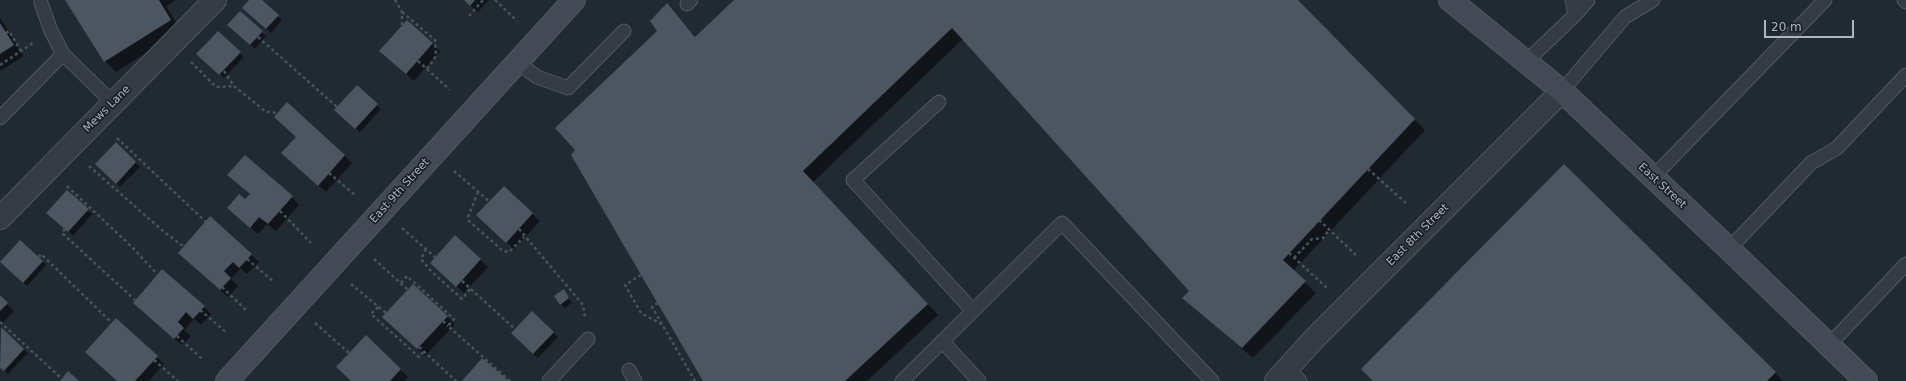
<!DOCTYPE html>
<style>
body{margin:0}
#map{position:relative;width:1906px;height:381px;overflow:hidden;background:#212932;font-family:"DejaVu Sans",sans-serif}
canvas{display:block}
.scale{position:absolute;left:1764px;top:20px;width:90px;height:18px;box-sizing:border-box;border:2px solid #aeb6c0;border-top:0;padding-left:5px;font-size:12px;line-height:14px;white-space:nowrap;color:#aeb6c0;-webkit-text-stroke:3px #1a2027;paint-order:stroke}
</style>
<div id="map">
<canvas width="1906" height="381"></canvas>
<div class="scale">20 m</div>
</div>
<script>
const ctx = document.querySelector('canvas').getContext('2d');
ctx.lineJoin = 'round';
function fill(path, color) {
  ctx.fillStyle = color;
  ctx.fill(path, 'evenodd');
}
function poly(rows) {
  const path = new Path2D();
  for (const r of rows) {
    path.moveTo(r[0], r[1]);
    for (let i = 2; i < r.length; i += 2) path.lineTo(r[i], r[i + 1]);
  }
  return path;
}
function trace(path, color, width, dash) {
  ctx.strokeStyle = color;
  ctx.lineWidth = width;
  ctx.lineCap = dash ? 'butt' : 'round';
  ctx.setLineDash(dash || []);
  ctx.stroke(path);
}
function label(font, color, halo, rows, align = 'center') {
  ctx.font = font + ' "DejaVu Sans",sans-serif';
  ctx.lineWidth = 3.5;
  ctx.setLineDash([]);
  ctx.textBaseline = 'middle';
  ctx.strokeStyle = halo;
  ctx.fillStyle = color;
  for (const [text, x, y, turn = 0] of rows) {
    ctx.save();
    ctx.translate(x, y);
    ctx.rotate((+turn || 0) * Math.PI / 180);
    ctx.textAlign = isNaN(turn) ? turn : align;
    if (halo) ctx.strokeText(text, 0, 0);
    ctx.fillText(text, 0, 0);
    ctx.restore();
  }
}
const shadow = poly([
 [66,0,176,0,166,6,181,31,116,72,105,61],
 [250,0,261,0,282,20,271,33,247,11],
 [464,0,489,0,478,12],
 [736,0,1297,0,1425,130,1293,271,1316,293,1253,358,1184,298,1191,291,963,39,813,182,938,315,867,381,704,381,658,31,667,4,696,37],
 [240,13,266,36,255,49,233,29],
 [0,18,24,56,0,71],
 [407,21,440,51,414,81,381,51],
 [240,53,244,57,224,78,198,54],
 [357,86,381,109,360,132,339,114],
 [116,144,140,167,120,187,96,164],
 [344,155,352,163,326,192,290,160],
 [1564,165,1783,381,1374,381],
 [236,182,292,197,299,205,276,231,267,224,258,234,236,215,251,195],
 [504,187,540,221,514,249,485,222],
 [67,192,92,214,73,236,51,217],
 [210,218,259,262,247,274,241,268,231,279,238,286,228,297,186,260],
 [456,236,488,267,464,293,439,270],
 [42,261,46,265,27,286,5,266],
 [413,285,455,324,425,356,391,324],
 [563,291,572,303,564,308,561,304],
 [0,297,14,311,0,326],
 [204,306,211,314,201,325,194,319,184,330,191,336,182,345,141,310],
 [532,312,558,337,538,358,512,333],
 [1,329,28,353,8,374,0,367],
 [366,336,408,377,405,381,352,381],
 [157,357,164,364,149,381,118,381]
]);
const building = poly([
 [65,0,159,0,171,20,104,62],
 [249,0,262,0,279,15,266,29,242,8],
 [464,0,475,0,470,6],
 [734,0,1298,0,1415,119,1283,260,1306,281,1242,348,1182,298,1189,291,952,28,803,171,928,304,845,381,703,381,571,155,575,150,555,128,657,31,650,21,667,3,695,37],
 [240,11,263,31,250,45,227,25],
 [407,20,433,43,406,74,379,51],
 [0,23,14,45,0,54],
 [218,31,241,52,219,75,196,54],
 [357,85,378,104,355,129,334,110],
 [287,102,345,155,318,186,281,153,296,137,274,117],
 [116,142,136,162,116,184,95,164],
 [245,155,293,196,268,224,259,217,250,228,227,208,239,194,245,199,250,194,227,175],
 [1564,164,1776,372,1767,381,1373,381,1361,369],
 [504,186,533,213,506,243,476,215],
 [67,190,89,209,68,232,46,213],
 [210,216,252,254,239,268,233,262,224,271,231,278,220,290,178,253],
 [455,235,481,259,456,287,430,263],
 [20,240,43,261,23,283,0,262],
 [162,269,205,306,193,319,186,312,178,322,184,328,174,339,133,303],
 [413,284,448,316,417,349,382,317],
 [564,289,569,298,560,305,554,296],
 [0,295,8,303,0,311],
 [532,311,554,332,533,354,511,333],
 [116,318,158,356,135,381,117,381,85,352],
 [1,327,24,349,4,371,0,368],
 [366,335,401,369,390,381,351,381,336,367],
 [482,358,509,381,462,381],
 [68,371,79,381,60,381]
]);
const path = poly([
 [395,0,402,12,402,25],
 [495,0,517,21],
 [402,12,435,40,436,56,427,69],
 [469,16,483,0],
 [6,33,9,31,21,51],
 [258,37,337,107],
 [418,61,450,90],
 [191,62,216,87,234,86],
 [0,65,33,43],
 [224,71,234,86,266,112,277,113],
 [117,138,206,222],
 [89,166,164,232,183,246],
 [1368,169,1407,204],
 [454,171,489,201],
 [329,173,356,196],
 [67,186,133,248,157,274],
 [478,192,468,217,469,221,503,251,509,252,524,237],
 [280,211,311,243],
 [1319,220,1358,257],
 [402,228,435,257],
 [65,229,62,233,135,300],
 [519,229,583,305,585,317],
 [426,249,421,259,431,271,462,299,470,289],
 [1289,253,1327,288],
 [39,257,41,254,112,323],
 [1294,258,1312,239,1323,238,1329,230],
 [247,259,274,282],
 [374,259,408,290],
 [641,275,625,285,641,313,661,324],
 [462,281,515,329],
 [401,283,407,276,454,319,448,326,510,381],
 [351,284,386,313],
 [222,287,247,311],
 [658,303,652,307,695,381],
 [378,307,371,314,419,357,424,351],
 [200,310,227,333],
 [443,321,448,326],
 [0,322,62,379],
 [315,323,349,353],
 [177,336,202,359],
 [419,347,456,381],
 [154,360,178,381]
]);
const lane = poly([
 [1904,0,1906,2],
 [41,3,51,31,63,54],
 [687,4,691,0],
 [1575,15,1588,0],
 [1527,61,1575,15,1572,0],
 [517,62,537,77,568,88,624,31],
 [1562,91,1625,17,1653,0],
 [939,102,853,180,973,311],
 [0,118,63,54,113,103],
 [1653,177,1825,0],
 [1729,249,1811,163,1837,148,1906,75],
 [942,341,979,381],
 [1829,345,1906,264],
 [1287,368,1300,381],
 [629,370,635,381],
 [549,381,588,339],
 [902,381,1062,223,1212,381]
]);
const street = poly([
 [0,218,215,0],
 [1276,381,1314,339,1562,91]
]);
const secondary = poly([
 [1450,0,1562,91,1729,249,1866,381],
 [227,381,574,0]
]);
const streetNames = [
 ["Mews Lane",107,109,-45],
 ["East Street",1662,186,43],
 ["East 9th Street",400,191,-48],
 ["East 8th Street",1418,235,-45]
];
fill(shadow, '#0007');
fill(building, '#4c5560');
trace(lane, '#525961', 15);
trace(street, '#525961', 24);
trace(secondary, '#525961', 24);
trace(path, '#465658', 2.5, [3, 3]);
trace(lane, '#343b43', 13);
trace(street, '#343b43', 22);
trace(secondary, '#434a55', 22);
label('11px', '#aeb6c0', '#1a2027', streetNames);
</script>
